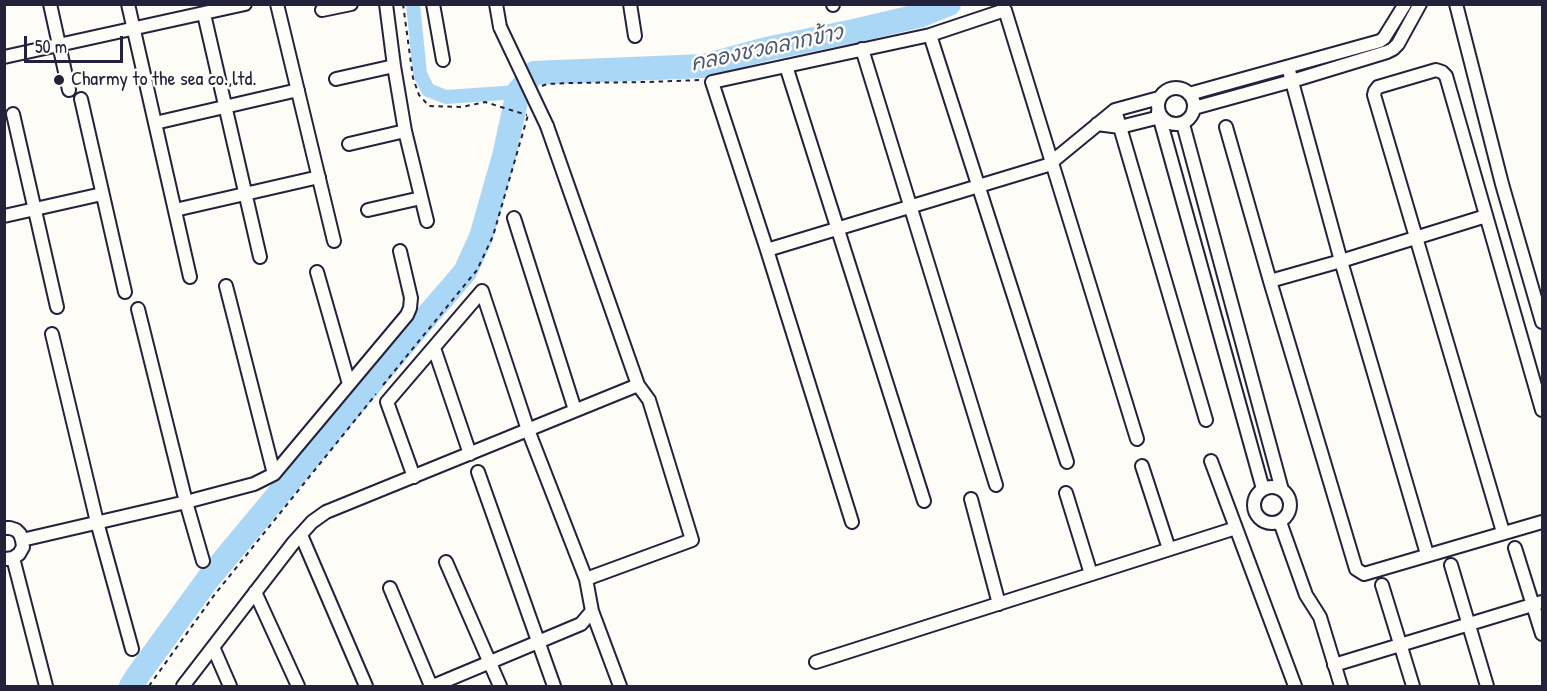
<!DOCTYPE html>
<meta charset="utf-8">
<style>
body{margin:0}
#map{position:relative;width:1547px;height:691px;overflow:hidden;background:#fdfcf7;font-family:"Patrick Hand",sans-serif}
canvas{display:block}
.frame{position:absolute;inset:0;border:6px solid #22223b;pointer-events:none}
.scale{position:absolute;left:24px;top:36px;width:99px;height:27px;box-sizing:border-box;border:3px solid #22223b;border-top:0;padding-left:8px;font-size:18px;line-height:21px;white-space:nowrap;color:#22223b;-webkit-text-stroke:4px #fdfcf7;paint-order:stroke}
</style>
<div id="map">
<canvas width="1547" height="691"></canvas>
<div class="frame"></div>
<div class="scale">50 m</div>
</div>
<script>
const ctx = document.querySelector('canvas').getContext('2d');
ctx.lineJoin = 'round';
function poly(rows) {
  const path = new Path2D();
  for (const r of rows) {
    if (r.length === 3) {
      path.moveTo(r[0] + r[2], r[1]);
      path.arc(r[0], r[1], r[2], 0, 2 * Math.PI);
      continue;
    }
    path.moveTo(r[0], r[1]);
    for (let i = 2; i < r.length; i += 2) path.lineTo(r[i], r[i + 1]);
  }
  return path;
}
function trace(path, color, width, dash) {
  ctx.strokeStyle = color;
  ctx.lineWidth = width;
  ctx.lineCap = dash ? 'butt' : 'round';
  ctx.setLineDash(dash || []);
  ctx.stroke(path);
}
function label(font, color, halo, rows, align = 'center') {
  ctx.font = font + ' "Patrick Hand","Playpen Sans Thai",sans-serif';
  ctx.lineWidth = 5;
  ctx.setLineDash([]);
  ctx.textBaseline = 'middle';
  ctx.strokeStyle = halo;
  ctx.fillStyle = color;
  for (const [text, x, y, turn = 0] of rows) {
    ctx.save();
    ctx.translate(x, y);
    ctx.rotate((+turn || 0) * Math.PI / 180);
    ctx.textAlign = isNaN(turn) ? turn : align;
    if (halo) ctx.strokeText(text, 0, 0);
    ctx.fillText(text, 0, 0);
    ctx.restore();
  }
}
const canal = poly([
 [413,4,420,74,428,90,446,97,518,92]
]);
const river = poly([
 [131,686,138,675,208,579,416,329,465,272,481,237,504,156,518,92,534,73,703,66,766,49,854,31,922,15,949,4]
]);
const path = poly([
 [403,4,413,78,419,95,429,106,462,107,485,102,527,115],
 [542,86,547,84,569,83,648,82,700,80],
 [383,385,477,270,493,236,528,115],
 [149,686,215,594,376,394]
]);
const minor = poly([
 [50,4,69,90],
 [128,4,190,277],
 [277,4,334,241],
 [386,4,394,66,405,131,427,221],
 [433,4,443,60],
 [496,4,500,27],
 [630,4,635,36],
 [833,4,833,5],
 [1456,4,1502,184,1542,322],
 [322,10,351,4],
 [204,14,260,257],
 [930,35,1067,462],
 [862,49,996,485],
 [4,57,245,4],
 [786,66,924,501],
 [1288,67,1341,261,1427,554],
 [336,79,394,66],
 [1176,106,18],
 [1189,94,1380,41,1384,38,1405,4],
 [81,99,125,292],
 [1194,108,1292,81,1387,52,1393,49,1398,44,1420,4],
 [1115,110,1206,420],
 [1158,112,1263,489],
 [13,114,57,307],
 [155,123,298,90],
 [1097,124,1120,127,1160,117],
 [1183,124,1282,490],
 [1226,127,1270,281,1356,569,1364,574,1542,522],
 [349,144,405,131],
 [175,210,319,177],
 [368,210,421,198],
 [4,216,102,194],
 [514,218,575,410],
 [767,250,1048,165,1115,110,1159,98],
 [317,272,349,384],
 [1270,281,1341,261,1486,216],
 [226,286,274,474],
 [138,309,186,502,203,561],
 [52,334,97,522,132,649],
 [434,348,470,454],
 [1211,461,1295,686],
 [1142,466,1169,549],
 [478,472,554,686],
 [414,477,387,402,482,291,528,430,586,579],
 [1272,505,18],
 [1066,493,1091,574],
 [971,499,999,604],
 [852,522,767,250,712,82,930,35,1005,10,1137,439],
 [1280,522,1306,595,1320,617,1341,686],
 [4,528,10,528,16,530,20,534,22,540,23,547,19,554,13,558,6,559],
 [1503,532,1374,95,1375,91,1378,87,1436,70,1442,72,1446,76,1542,410],
 [301,535,366,686],
 [22,540,186,502,254,484,274,474,407,315,410,308,411,298,400,251],
 [1515,548,1542,634],
 [13,558,46,686],
 [446,562,500,686],
 [1451,565,1487,686],
 [1382,585,1413,686],
 [390,588,431,686],
 [255,592,298,686],
 [592,611,620,686],
 [213,647,230,686],
 [816,662,1236,528],
 [1334,665,1542,602],
 [183,686,294,542,312,522,326,512,638,385,547,126],
 [433,686,581,624,592,611,586,579,692,540,649,400,638,385]
]);
const minorBridge = poly([
 [500,27,547,126]
]);
const markers = [
 [59,80,6,"#22223b"]
];
const poiNames = [
 ["Charmy to the sea co.,ltd.",71,80]
];
const waterNames = [
 ["คลองชวดลากข้าว",767,49,-12]
];
trace(canal, '#abd7f7', 14);
trace(river, '#abd7f7', 24);
trace(minor, '#22223b', 16);
trace(path, '#22223b', 2, [4.5, 4.5]);
trace(minor, '#fdfcf7', 12);
trace(minorBridge, '#22223b', 16, []);
trace(minorBridge, '#fdfcf7', 12);
for (const [x, y, r, color] of markers) {
  const dot = new Path2D();
  dot.arc(x, y, r, 0, 2 * Math.PI);
  ctx.fillStyle = color;
  ctx.fill(dot);
  trace(dot, '#fdfcf7', 2);
}
label('20px', '#22223b', '#fdfcf7', poiNames, 'left');
label('italic 21px', '#4b5873', '#fdfcf7', waterNames);
</script>
